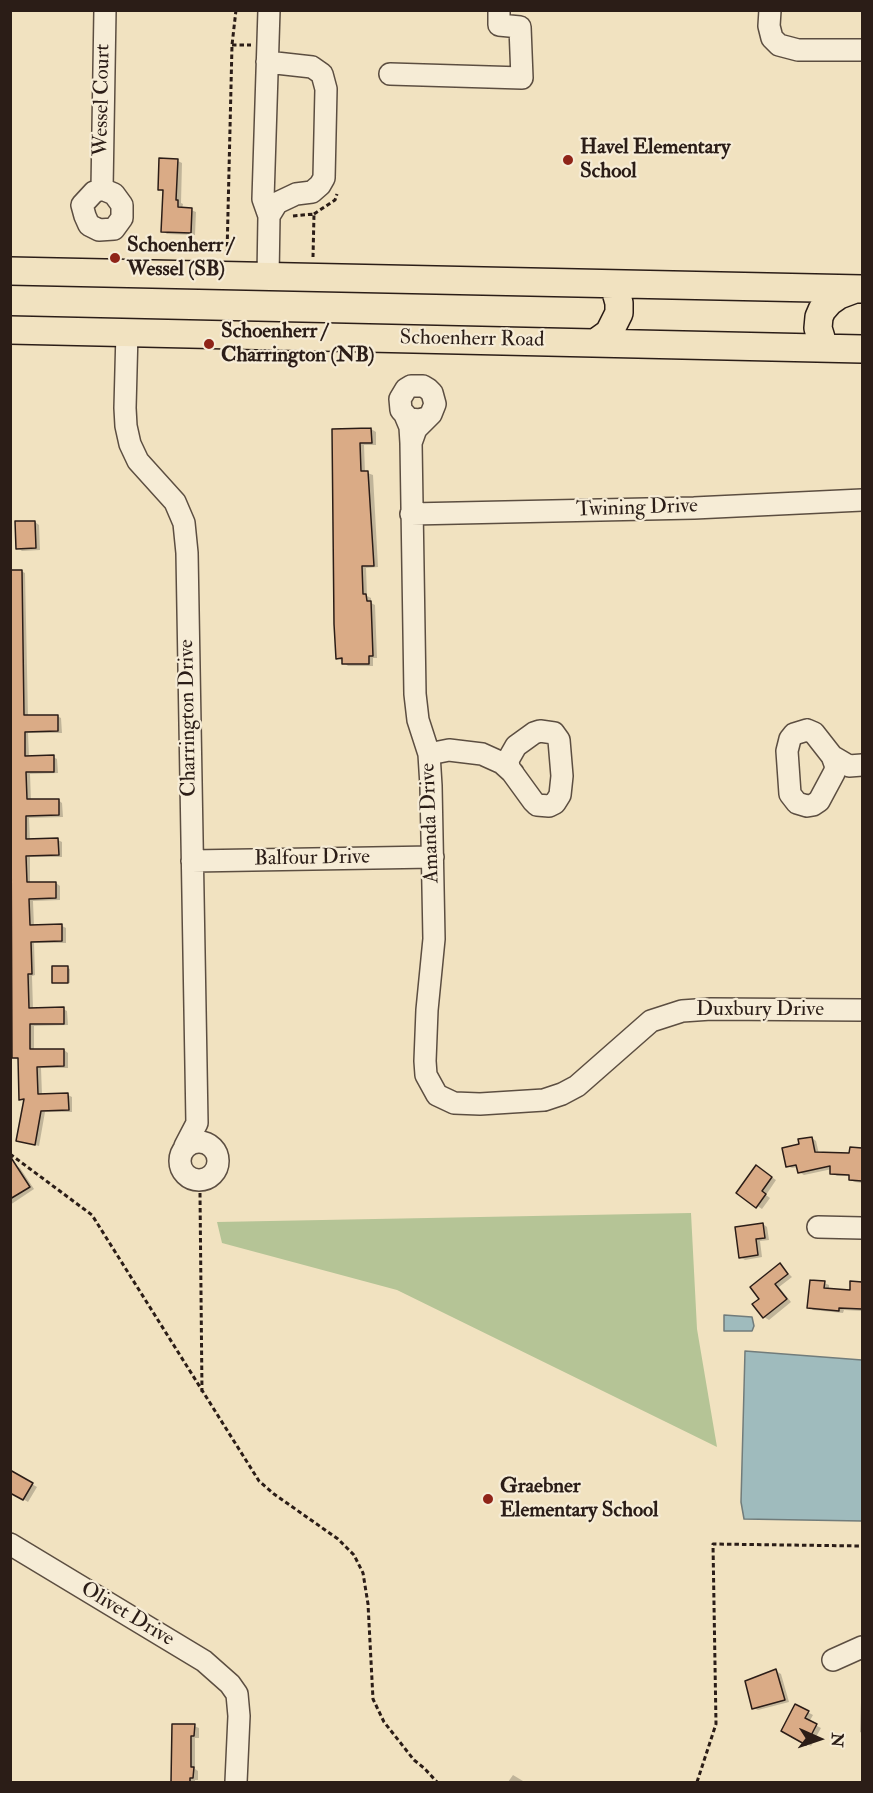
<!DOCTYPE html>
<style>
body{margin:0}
#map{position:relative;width:873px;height:1793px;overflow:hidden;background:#f1e2c0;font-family:"IM FELL Double Pica",serif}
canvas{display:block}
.frame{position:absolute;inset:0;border:12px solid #2b1d17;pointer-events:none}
.north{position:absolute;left:789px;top:1709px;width:60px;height:60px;-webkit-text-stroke:4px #f6ecd6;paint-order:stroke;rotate:93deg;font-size:16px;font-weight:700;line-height:24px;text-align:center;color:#2b1d17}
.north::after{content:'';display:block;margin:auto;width:21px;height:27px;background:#2b1d17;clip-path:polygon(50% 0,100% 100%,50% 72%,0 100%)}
</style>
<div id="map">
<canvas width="873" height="1793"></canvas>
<div class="frame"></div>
<div class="north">N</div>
</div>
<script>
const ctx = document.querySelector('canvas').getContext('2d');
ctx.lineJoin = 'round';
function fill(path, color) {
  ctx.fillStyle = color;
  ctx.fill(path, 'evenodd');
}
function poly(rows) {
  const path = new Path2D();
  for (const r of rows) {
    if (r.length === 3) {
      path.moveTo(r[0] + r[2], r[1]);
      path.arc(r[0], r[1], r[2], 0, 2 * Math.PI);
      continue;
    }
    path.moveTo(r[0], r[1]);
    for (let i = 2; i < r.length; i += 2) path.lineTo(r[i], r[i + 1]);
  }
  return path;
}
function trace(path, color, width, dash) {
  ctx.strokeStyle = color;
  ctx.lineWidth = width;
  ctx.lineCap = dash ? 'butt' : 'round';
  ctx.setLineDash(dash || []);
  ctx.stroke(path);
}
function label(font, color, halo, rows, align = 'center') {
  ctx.font = font + ' "IM FELL Double Pica",serif';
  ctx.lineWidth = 4.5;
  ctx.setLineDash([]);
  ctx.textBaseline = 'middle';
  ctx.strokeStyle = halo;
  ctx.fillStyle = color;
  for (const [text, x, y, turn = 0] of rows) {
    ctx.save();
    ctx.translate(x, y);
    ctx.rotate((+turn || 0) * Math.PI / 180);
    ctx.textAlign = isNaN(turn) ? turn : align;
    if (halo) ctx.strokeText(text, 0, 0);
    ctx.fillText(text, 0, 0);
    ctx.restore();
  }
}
const green = poly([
 [691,1213,697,1329,717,1447,397,1290,222,1243,217,1222]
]);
const water = poly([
 [724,1315,752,1317,754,1326,752,1331,724,1331,724,1315],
 [745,1351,862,1360,862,1521,744,1519,741,1502,745,1351]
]);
const shadow = poly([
 [178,161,182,163,181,203,183,204,182,209,191,210,196,212,195,235,167,234,163,231,164,192,159,189],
 [371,429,376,432,376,445,364,445,365,472,373,475,378,567,366,568,367,596,371,598,371,603,375,605,377,658,373,658,373,666,348,666,338,658,333,431],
 [35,522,39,525,40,550,22,551,18,548],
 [10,571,21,571,25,573,28,717,57,716,61,718,62,733,28,733,29,757,53,757,57,759,58,773,30,774,31,801,58,800,62,803,63,817,29,818,30,841,58,840,62,842,62,857,30,857,30,884,56,883,60,886,60,900,33,901,34,927,62,926,66,928,66,943,34,943,35,975,32,976,33,1009,63,1009,67,1011,68,1025,34,1026,34,1051,64,1050,68,1053,68,1068,41,1068,42,1095,68,1095,72,1097,72,1112,45,1112,39,1146,18,1140,25,1102,20,1099,20,1060,13,1058,11,991,14,991,10,892],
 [68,968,70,969,70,983,54,982],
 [812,1138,816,1141,819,1154,851,1155,851,1149,862,1149,862,1183,855,1182,850,1180,850,1176,837,1176,832,1173,832,1169,804,1175,799,1172,798,1167,792,1168,787,1166,801,1145],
 [15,1165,20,1168,34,1189,10,1205,10,1168],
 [761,1170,776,1180,766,1195,770,1198,762,1209,738,1193],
 [763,1224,767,1227,769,1240,760,1241,762,1257,745,1260,740,1257],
 [780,1265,792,1277,779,1287,791,1302,769,1320,764,1317],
 [824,1283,829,1285,829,1290,851,1292,852,1283,862,1283,862,1311,844,1310,843,1313,813,1310,809,1307],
 [10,1472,37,1487,28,1502,10,1491],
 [776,1671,781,1674,789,1702,758,1710,754,1708],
 [861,1702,862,1702,862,1733,860,1732],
 [796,1706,813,1715,809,1722,821,1728,811,1746,783,1730],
 [174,1725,194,1726,199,1728,199,1738,195,1738,195,1769,198,1771,198,1780,195,1780,195,1782,172,1782],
 [513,1775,523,1781,526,1782,508,1782]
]);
const building = poly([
 [159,158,178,159,176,200,178,200,178,207,192,208,191,233,161,232,163,190,158,190,159,158],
 [371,428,372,443,360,443,361,471,368,471,374,566,362,566,363,594,366,594,367,601,371,601,373,656,369,656,369,664,342,664,342,658,336,659,334,624,332,429,371,428],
 [15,521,35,521,36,548,16,549,15,521],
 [10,570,22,570,24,715,58,715,58,731,25,732,25,756,54,755,54,772,26,772,27,799,59,799,59,815,26,816,26,839,58,838,59,855,26,856,27,882,56,882,56,898,29,899,30,925,62,924,62,941,31,942,32,974,28,974,29,1008,64,1007,64,1024,30,1024,30,1049,64,1049,64,1066,37,1067,38,1094,68,1093,69,1110,41,1111,35,1145,16,1141,24,1099,19,1100,18,1058,12,1058,10,570],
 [52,966,68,966,68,983,52,983,52,966],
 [812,1137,815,1152,849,1153,850,1147,862,1148,862,1181,849,1180,849,1175,830,1174,830,1166,798,1173,796,1165,786,1167,782,1148,799,1144,798,1139,812,1137],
 [10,1156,30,1187,10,1199,10,1156],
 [756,1165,772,1177,762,1191,766,1194,756,1208,736,1193,756,1165],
 [763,1223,765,1238,756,1239,758,1255,739,1258,735,1227,763,1223],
 [780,1263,788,1274,775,1284,787,1299,763,1318,752,1304,759,1299,750,1287,780,1263],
 [810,1280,825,1281,824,1288,850,1290,850,1281,862,1282,862,1309,839,1308,839,1311,807,1308,810,1280],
 [10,1470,33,1483,23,1500,10,1493,10,1470],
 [776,1669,785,1700,752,1709,745,1681,776,1669],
 [795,1704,809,1711,805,1718,817,1724,806,1745,781,1731,795,1704],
 [172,1724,195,1724,194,1736,191,1736,191,1767,194,1767,193,1778,190,1778,190,1782,171,1782,172,1724]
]);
const path = poly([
 [232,45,251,45],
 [314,214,335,200,337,194],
 [293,216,314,214,313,257],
 [227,254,232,45,236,10],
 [10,1154,92,1215,259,1481,274,1494,338,1539,354,1555,363,1573,368,1604,373,1699,384,1722,414,1760,424,1768,437,1782],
 [200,1193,202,1392],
 [697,1782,716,1724,713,1544,862,1546]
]);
const minor = poly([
 [770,10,769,26,772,38,779,45,798,50,862,50],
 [267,62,312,67,322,74,326,89,324,178,320,185,312,192,296,194,277,203,269,216],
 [390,74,522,78,520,27,499,25,499,10],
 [102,189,105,10],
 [102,189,114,194,122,205,122,218,114,229,99,230,89,225,85,216,82,205,94,192,102,189],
 [268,277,269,216,263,199,269,10],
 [127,332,125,408,126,426,130,444,138,461,175,502,184,523,187,553,197,1123,185,1146],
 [405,415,410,427,411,443,415,694,418,720,429,754,431,786,434,939,427,1010,425,1061,426,1075,437,1095,454,1103,480,1104,544,1100,562,1094,577,1086,651,1021,682,1011,711,1009,862,1010],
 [411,443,416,429,431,414,435,404,432,393,428,389,423,386,411,386,406,389,400,399,401,410,409,419,420,420,426,418],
 [411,514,694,508,862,500],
 [807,730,814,733,832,756,836,767,834,773,819,801,813,805,807,806,797,803,790,794,787,751,790,739,794,734,807,730],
 [540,731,554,733,559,740,562,776,560,795,555,803,549,806,537,805,533,801,509,768,508,760,516,746,534,733,540,731],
 [429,754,449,750,482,754,502,763,513,773],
 [832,756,849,766,862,765],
 [192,861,433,857],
 [199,1161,19],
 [818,1227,862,1228],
 [10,1544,204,1661,230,1684,237,1694,239,1716,236,1782],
 [833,1660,862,1647]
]);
const major = poly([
 [10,271,862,289],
 [10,330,862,349],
 [595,343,609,333,619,313,619,303,614,285],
 [824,348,818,328,819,317,822,310,829,302,839,295,855,289]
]);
const markers = [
 [568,160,6,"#8f2418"],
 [115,258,6,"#8f2418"],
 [209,344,6,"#8f2418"],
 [488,1499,6,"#8f2418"]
];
const streetNames = [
 ["Wessel Court",103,100,-89],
 ["Schoenherr Road",472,340,1],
 ["Twining Drive",637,509,-2],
 ["Charrington Drive",189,718,-91],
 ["Amanda Drive",431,823,-92],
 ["Balfour Drive",312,859,-1],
 ["Duxbury Drive",760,1010],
 ["Olivet Drive",127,1615,31]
];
const poiNames = [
 ["Havel Elementary",580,148],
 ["School",580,172],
 ["Schoenherr /",127,246],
 ["Wessel (SB)",127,270],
 ["Schoenherr /",221,332],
 ["Charrington (NB)",221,356],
 ["Graebner",500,1487],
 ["Elementary School",500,1511]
];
fill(green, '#b5c496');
fill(water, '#9fbbbd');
trace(water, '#717c7b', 1.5);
fill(shadow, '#0003');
fill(building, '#daab86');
trace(building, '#2b1d17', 1.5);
trace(minor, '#5c4e41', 24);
trace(major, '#2b1d17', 30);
trace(path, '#2b1d17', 3, [4.5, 3]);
trace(minor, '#f6ecd6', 21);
trace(major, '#f1e2c0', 27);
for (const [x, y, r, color] of markers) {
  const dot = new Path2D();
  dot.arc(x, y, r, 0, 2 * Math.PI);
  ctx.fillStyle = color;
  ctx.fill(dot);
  trace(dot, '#f6ecd6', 2);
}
label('21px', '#2b1d17', '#f6ecd6', streetNames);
label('bold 21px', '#2b1d17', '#f6ecd6', poiNames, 'left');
</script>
